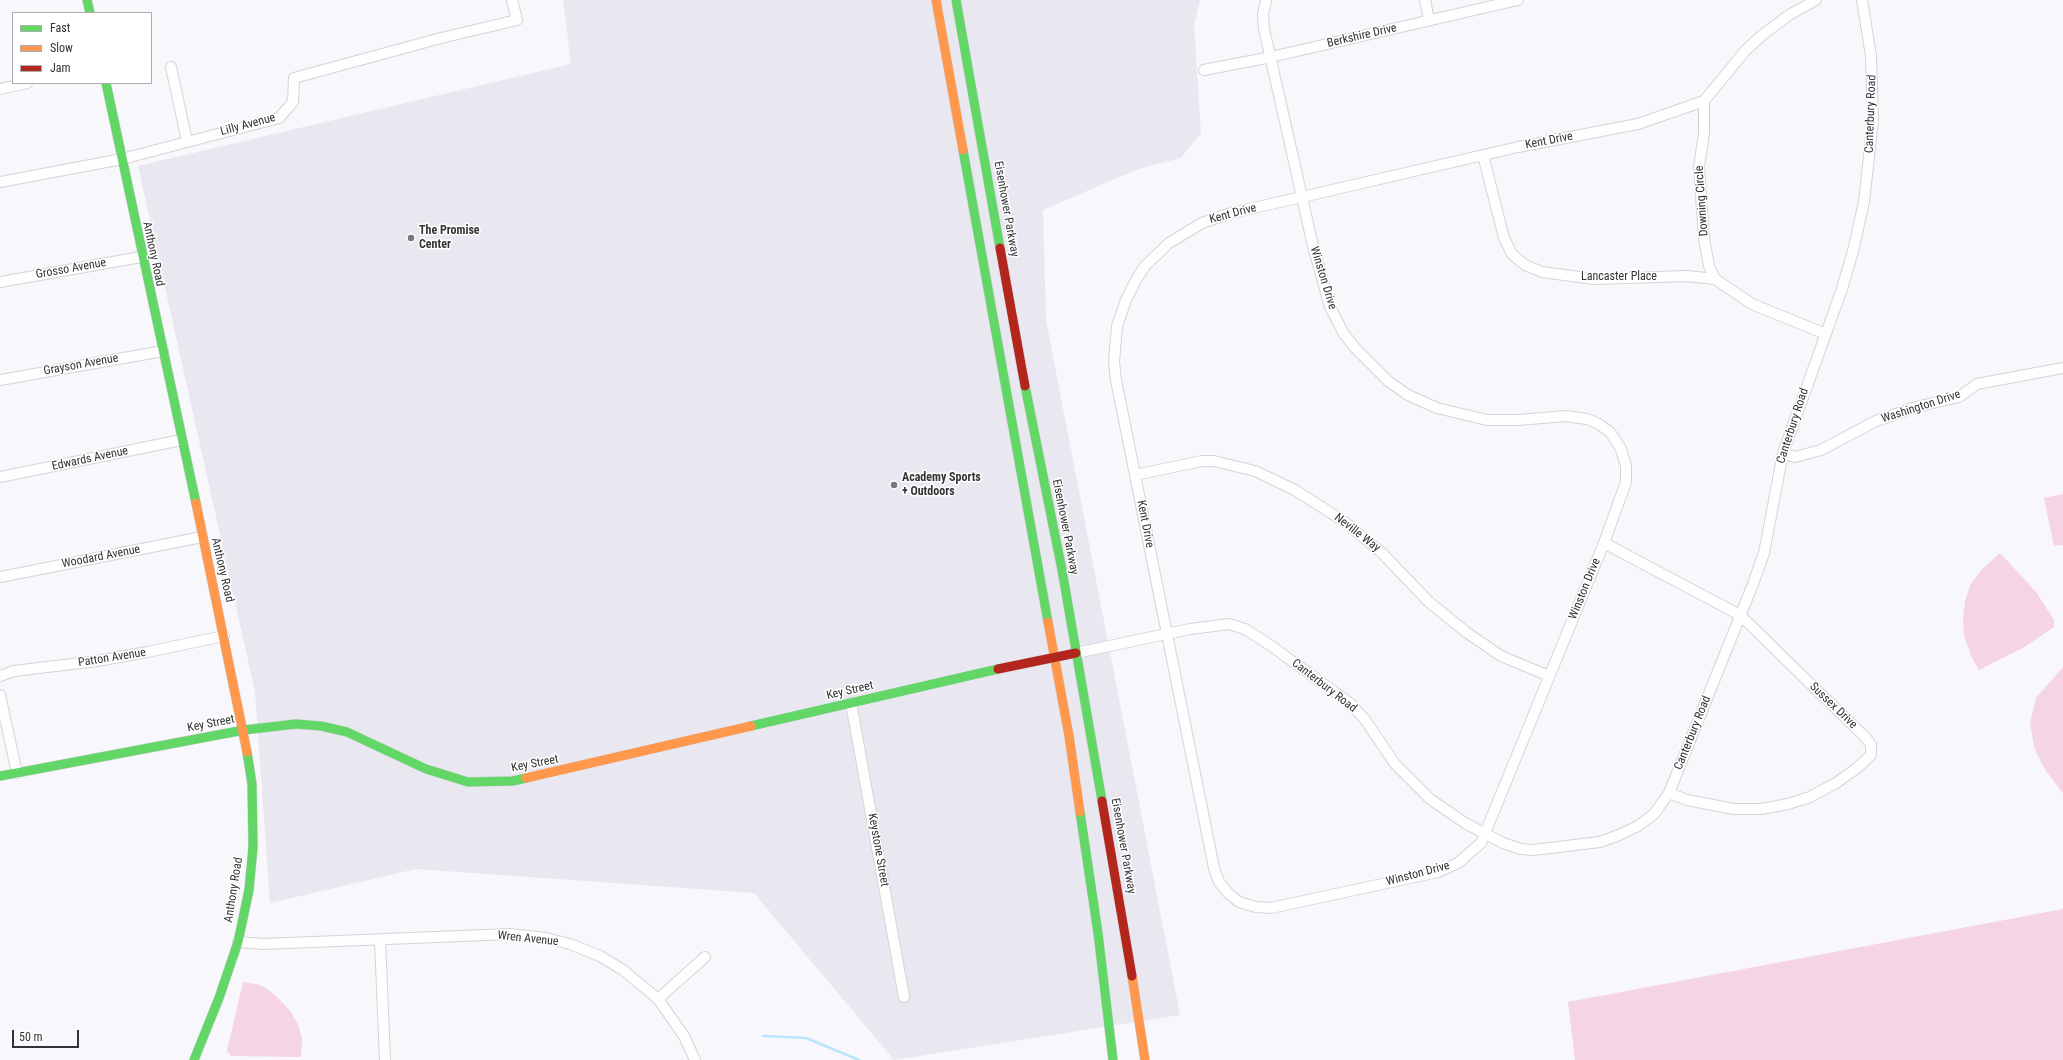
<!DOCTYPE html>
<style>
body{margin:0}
#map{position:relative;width:2063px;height:1060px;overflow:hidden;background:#f8f7fb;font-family:"Roboto Condensed",sans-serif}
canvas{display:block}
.legend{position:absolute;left:12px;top:12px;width:140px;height:72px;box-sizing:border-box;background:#fff;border:1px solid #adadae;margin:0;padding:5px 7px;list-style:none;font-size:12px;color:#333335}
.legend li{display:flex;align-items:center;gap:8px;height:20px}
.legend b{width:20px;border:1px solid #adadae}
.scale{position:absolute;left:12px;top:1030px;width:67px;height:18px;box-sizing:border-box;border:2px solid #333335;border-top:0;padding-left:5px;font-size:12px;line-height:14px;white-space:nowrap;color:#333335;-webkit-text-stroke:3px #fff;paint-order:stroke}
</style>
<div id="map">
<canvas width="2063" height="1060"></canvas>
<ul class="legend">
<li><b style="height:5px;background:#63d668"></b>Fast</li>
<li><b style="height:5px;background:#ff974d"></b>Slow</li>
<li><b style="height:5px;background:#b3261e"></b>Jam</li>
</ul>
<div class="scale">50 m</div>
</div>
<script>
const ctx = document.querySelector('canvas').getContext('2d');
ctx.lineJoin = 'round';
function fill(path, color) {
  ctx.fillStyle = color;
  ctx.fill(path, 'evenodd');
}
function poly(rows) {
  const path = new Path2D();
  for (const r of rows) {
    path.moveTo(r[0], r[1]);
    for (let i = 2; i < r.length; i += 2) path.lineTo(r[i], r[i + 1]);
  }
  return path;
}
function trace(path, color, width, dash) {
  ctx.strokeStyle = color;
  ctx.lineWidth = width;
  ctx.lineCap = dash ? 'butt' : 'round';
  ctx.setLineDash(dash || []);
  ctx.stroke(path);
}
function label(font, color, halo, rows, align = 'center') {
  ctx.font = font + ' "Roboto Condensed",sans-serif';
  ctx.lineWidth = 3;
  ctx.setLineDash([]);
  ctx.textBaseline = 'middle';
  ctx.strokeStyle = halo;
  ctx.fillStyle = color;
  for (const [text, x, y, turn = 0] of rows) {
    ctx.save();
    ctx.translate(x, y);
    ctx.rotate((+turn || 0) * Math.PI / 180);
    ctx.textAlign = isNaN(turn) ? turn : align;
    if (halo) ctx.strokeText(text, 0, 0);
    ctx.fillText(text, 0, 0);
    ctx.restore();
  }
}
const built = poly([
 [563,0,1200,0,1194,25,1201,133,1181,158,1138,169,1043,210,1046,320,1180,1015,894,1060,754,893,416,869,270,903,255,692,138,166,571,64]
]);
const green = poly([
 [2063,494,2063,545,2054,546,2044,498],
 [2000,553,2036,592,2054,620,2054,627,2023,648,1979,670,1972,658,1964,636,1963,620,1965,600,1971,584,1981,570],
 [2063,667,2063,793,2045,770,2034,747,2030,723,2036,698],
 [2063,909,2063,1060,1575,1060,1568,1002],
 [243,982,256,984,266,988,278,998,290,1011,298,1024,302,1039,301,1057,231,1056,227,1051]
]);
const stream = poly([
 [763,1036,806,1038,859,1060]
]);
const street = poly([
 [1266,0,1263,15,1264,29,1302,197,1313,246,1330,307,1344,334,1356,349,1388,381,1408,395,1437,408,1487,420,1518,420,1566,416,1587,419,1597,423,1610,432,1621,449,1626,466,1626,482,1604,543,1481,843,1458,863,1438,872,1271,908,1256,907,1239,902,1228,893,1219,882,1214,868,1116,380,1114,362,1117,326,1126,300,1136,280,1145,266,1169,243,1202,223,1231,213,1302,197,1518,147,1638,124,1704,101],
 [1425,0,1429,20],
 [1816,0,1789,15,1761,36,1745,51,1704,101,1704,133,1699,167,1704,238,1709,266,1715,279,1752,304,1826,334],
 [171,67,187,141],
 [1204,70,1271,57,1518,0],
 [0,89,27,83],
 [1483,155,1504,238,1512,254,1525,265,1542,272,1594,279,1687,276,1715,279],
 [0,182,122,159,279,118,293,102,294,78,441,38,517,20,512,0],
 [0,282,141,257],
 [0,380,163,351],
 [1783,453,1795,457,1821,450,1876,421,1916,407,1959,397,1977,384,2063,368],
 [1135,475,1202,461,1214,461,1255,471,1295,490,1345,522,1382,553,1429,602,1466,632,1501,656,1549,676],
 [0,477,181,440],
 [1604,543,1740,615,1866,738,1871,745,1871,755,1857,768,1836,783,1810,797,1788,804,1761,809,1734,809,1687,800,1669,793],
 [0,577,202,537],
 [1076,653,1190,629,1229,624,1245,629,1270,645,1351,704,1366,721,1395,764,1430,799,1465,823,1503,843,1521,849,1533,850,1600,842,1619,835,1638,826,1654,814,1669,793,1753,584,1764,553,1783,453,1842,289,1853,251,1864,202,1873,120,1871,56,1862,0],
 [0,676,14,671,97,661,147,652,224,636],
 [0,695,17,773],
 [851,703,904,997],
 [380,940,385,1060],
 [238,942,263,944,510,934,546,938,570,944,600,956,623,970,658,999,684,1036,695,1060],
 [658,999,705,957]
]);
const fast = poly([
 [87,0,90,13],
 [956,0,1000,248],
 [106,83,196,503],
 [963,150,1048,622],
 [1025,386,1062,570,1102,801],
 [751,726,998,669],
 [0,776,244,730,296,724,321,726,347,732,426,769,468,782,513,781,526,778],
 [1080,812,1098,933,1113,1060],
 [194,1060,219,998,238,942,249,890,253,847,252,784,247,752]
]);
const slow = poly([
 [936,0,963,150],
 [196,503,247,752],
 [1048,622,1069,736,1080,812],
 [526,778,751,726],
 [1132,976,1145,1060]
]);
const jam = poly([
 [1000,248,1025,386],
 [998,669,1076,653],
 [1102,801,1132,976]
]);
const markers = [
 [411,238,4,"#78787a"],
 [894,485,4,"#78787a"]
];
const streetNames = [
 ["Berkshire Drive",1362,36,-13],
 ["Canterbury Road",1871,114,-88],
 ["Lilly Avenue",248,125,-15],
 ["Kent Drive",1549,141,-11],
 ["Downing Circle",1702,201,-94],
 ["Eisenhower Parkway",1006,209,80],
 ["Kent Drive",1233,214,-15],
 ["Anthony Road",153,254,78],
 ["Grosso Avenue",71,269,-10],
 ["Lancaster Place",1619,277],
 ["Winston Drive",1323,278,73],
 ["Grayson Avenue",81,365,-10],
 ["Washington Drive",1921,407,-18],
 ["Canterbury Road",1793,426,-72],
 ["Edwards Avenue",90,459,-12],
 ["Kent Drive",1145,524,79],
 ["Eisenhower Parkway",1065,527,79],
 ["Neville Way",1357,533,38],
 ["Woodard Avenue",101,557,-11],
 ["Anthony Road",222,570,77],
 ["Winston Drive",1585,589,-68],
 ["Patton Avenue",112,658,-9],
 ["Canterbury Road",1324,686,38],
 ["Key Street",850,691,-13],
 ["Sussex Drive",1833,706,44],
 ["Key Street",211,724,-11],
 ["Canterbury Road",1693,733,-68],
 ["Key Street",535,764,-11],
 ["Eisenhower Parkway",1123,846,80],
 ["Keystone Street",878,850,80],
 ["Winston Drive",1418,874,-15],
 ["Anthony Road",234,890,-81],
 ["Wren Avenue",528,939,6]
];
const poiNames = [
 ["The Promise",419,231],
 ["Center",419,245],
 ["Academy Sports",902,478],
 ["+ Outdoors",902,492]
];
fill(built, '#e9e8f1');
fill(green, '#f5d4e3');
trace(stream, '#b7e6fd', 2.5);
trace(street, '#d4d4d6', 12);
trace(fast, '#d4d4d6', 10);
trace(slow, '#d4d4d6', 10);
trace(jam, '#d4d4d6', 10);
trace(street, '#fefefe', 10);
trace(fast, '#63d668', 9);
trace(slow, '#ff974d', 9);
trace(jam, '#b3261e', 9);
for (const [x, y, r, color] of markers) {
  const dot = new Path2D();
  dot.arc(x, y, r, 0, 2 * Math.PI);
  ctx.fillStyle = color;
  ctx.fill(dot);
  trace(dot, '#fff', 1.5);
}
label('12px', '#333335', '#fff', streetNames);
label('bold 12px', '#333335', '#fff', poiNames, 'left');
</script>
